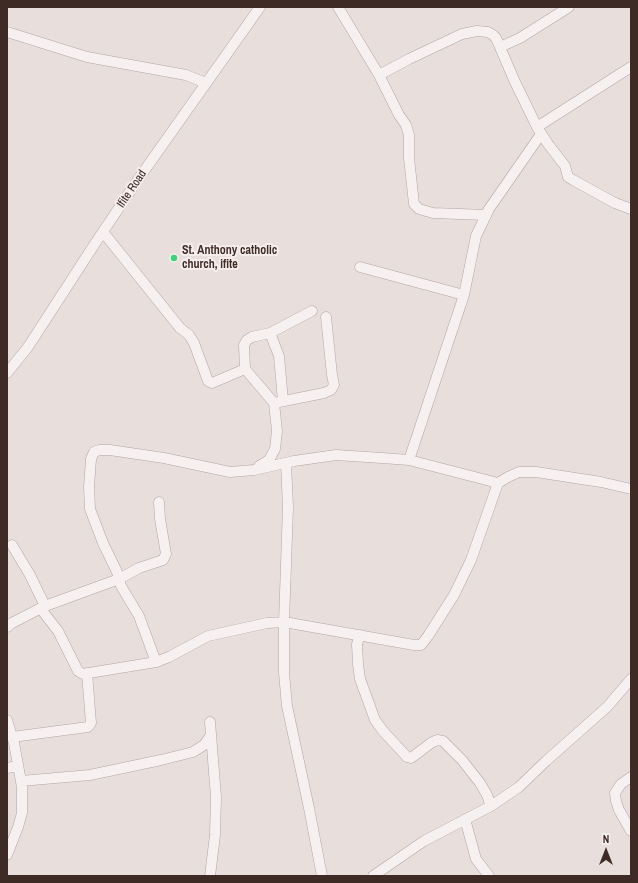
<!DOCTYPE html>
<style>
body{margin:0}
#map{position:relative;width:638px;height:883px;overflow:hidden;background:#e8dfdd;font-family:"Archivo Narrow",sans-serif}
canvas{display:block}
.frame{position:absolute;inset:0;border:8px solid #3f2b26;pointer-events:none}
.north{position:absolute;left:586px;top:831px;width:40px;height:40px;-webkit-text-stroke:3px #f5eeed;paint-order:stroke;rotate:0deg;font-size:11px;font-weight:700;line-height:16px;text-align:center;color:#3f2b26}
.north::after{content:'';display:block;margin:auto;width:14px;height:18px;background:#3f2b26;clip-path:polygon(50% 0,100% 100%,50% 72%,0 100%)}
</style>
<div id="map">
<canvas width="638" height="883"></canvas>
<div class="frame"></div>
<div class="north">N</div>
</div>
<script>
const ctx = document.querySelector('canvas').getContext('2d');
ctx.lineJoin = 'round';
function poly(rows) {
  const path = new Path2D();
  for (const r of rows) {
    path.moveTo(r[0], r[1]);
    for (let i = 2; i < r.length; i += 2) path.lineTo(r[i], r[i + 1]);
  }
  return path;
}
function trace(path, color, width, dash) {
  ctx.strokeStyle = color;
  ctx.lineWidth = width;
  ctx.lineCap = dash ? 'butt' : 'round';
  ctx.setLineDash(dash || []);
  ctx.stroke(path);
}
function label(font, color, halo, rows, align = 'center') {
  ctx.font = font + ' "Archivo Narrow",sans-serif';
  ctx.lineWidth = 4;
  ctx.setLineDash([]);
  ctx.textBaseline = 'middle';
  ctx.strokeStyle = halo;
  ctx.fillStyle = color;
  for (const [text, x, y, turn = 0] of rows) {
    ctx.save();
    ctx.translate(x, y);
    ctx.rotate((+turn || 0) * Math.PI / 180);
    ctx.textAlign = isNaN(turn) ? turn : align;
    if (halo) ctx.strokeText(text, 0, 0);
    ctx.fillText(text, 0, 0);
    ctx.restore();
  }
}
const minor = poly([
 [338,7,379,75,399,115,406,125,409,135,409,158,414,204,419,209,433,213,486,215],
 [7,32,87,57,186,75,206,83],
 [500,47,520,38,569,7],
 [379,75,409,59,462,34,477,31,488,32,493,35,496,38,515,82,537,127,548,144,565,166,568,177,573,180,615,203,631,209],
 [537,127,631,67],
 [103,232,180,328,189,335,194,343,208,381,212,383,245,369,244,345,247,340,252,337,270,333,312,311],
 [360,267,464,295],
 [270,333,279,356,283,401],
 [245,369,274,403],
 [7,373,28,347,94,245,137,181,260,7],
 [409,460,464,295,476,236,489,209,541,134],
 [286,463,288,507,284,622,284,673,287,706,309,808,322,876],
 [259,466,269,460,275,449,277,431,274,403,324,393,331,390,334,385,332,375,326,317],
 [12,545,30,575,45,606,43,609,44,613,58,631,78,671,83,674,156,662,169,657,208,636,267,623,284,622,414,645,421,645,428,636,454,595,471,560,498,483,508,477,519,472,536,472,601,482,631,489],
 [7,627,12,623,45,606,119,579,139,568,163,560,166,554,160,519,159,502],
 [360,635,357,644,358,664,360,679,375,720,383,731,407,757,411,758,431,743,437,740,443,741,462,760,480,783,487,795,491,806],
 [156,662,139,616,121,586,117,572,103,543,90,509,89,487,91,459,94,452,99,450,110,450,164,458,230,472,254,470,294,461,336,455,382,458,409,460,498,483],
 [7,720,14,743,22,787,22,813,18,827,7,855],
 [210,722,216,797,215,835,210,876],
 [12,737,88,727,91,723,87,673],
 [7,768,18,766],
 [631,777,621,784,615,793,616,801,619,810,631,831],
 [21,781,90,775,161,760,193,752,204,745,211,735],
 [465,819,476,859,489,876],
 [373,876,424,841,491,806,519,787,546,761,607,707,631,679]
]);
const markers = [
 [174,258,4,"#3bd479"]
];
const streetNames = [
 ["Ifite Road",132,189,-56]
];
const poiNames = [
 ["St. Anthony catholic",182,251],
 ["church, ifite",182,265]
];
trace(minor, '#b2a5a2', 11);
trace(minor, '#f6f1f0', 10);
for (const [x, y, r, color] of markers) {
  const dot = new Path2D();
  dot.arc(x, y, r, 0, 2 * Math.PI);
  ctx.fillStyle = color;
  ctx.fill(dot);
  trace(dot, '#f5eeed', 1.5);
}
label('12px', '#3f2b26', '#f5eeed', streetNames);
label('bold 12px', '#3f2b26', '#f5eeed', poiNames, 'left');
</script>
